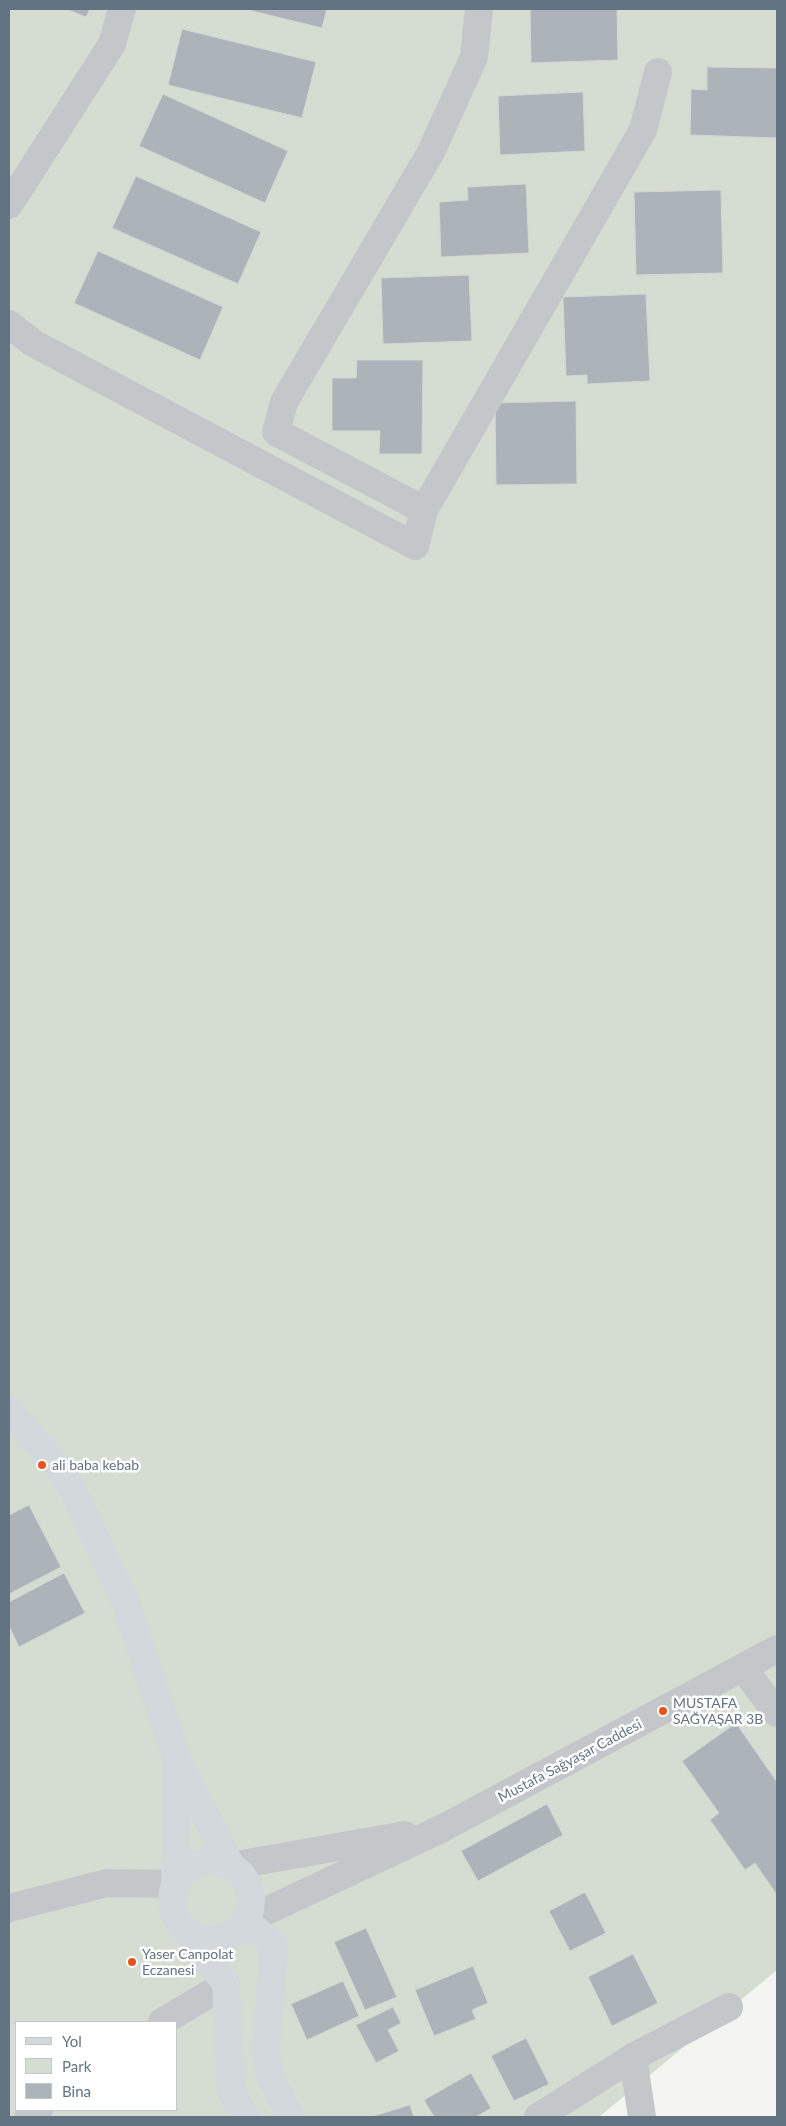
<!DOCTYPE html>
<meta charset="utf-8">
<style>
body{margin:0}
#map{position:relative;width:786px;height:2126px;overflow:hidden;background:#f4f5f0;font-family:Lato,sans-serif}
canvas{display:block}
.frame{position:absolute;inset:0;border:10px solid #627382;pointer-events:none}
.legend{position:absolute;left:15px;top:2021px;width:162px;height:90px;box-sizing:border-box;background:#fff;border:1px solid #c0c7cd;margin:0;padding:6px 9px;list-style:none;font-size:15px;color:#627382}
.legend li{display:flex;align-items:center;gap:10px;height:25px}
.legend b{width:25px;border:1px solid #c0c7cd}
</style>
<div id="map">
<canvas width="786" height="2126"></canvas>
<div class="frame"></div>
<ul class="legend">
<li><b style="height:6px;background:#d3d8dc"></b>Yol</li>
<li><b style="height:14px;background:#d5dcd1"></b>Park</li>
<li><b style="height:14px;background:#acb3b9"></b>Bina</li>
</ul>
</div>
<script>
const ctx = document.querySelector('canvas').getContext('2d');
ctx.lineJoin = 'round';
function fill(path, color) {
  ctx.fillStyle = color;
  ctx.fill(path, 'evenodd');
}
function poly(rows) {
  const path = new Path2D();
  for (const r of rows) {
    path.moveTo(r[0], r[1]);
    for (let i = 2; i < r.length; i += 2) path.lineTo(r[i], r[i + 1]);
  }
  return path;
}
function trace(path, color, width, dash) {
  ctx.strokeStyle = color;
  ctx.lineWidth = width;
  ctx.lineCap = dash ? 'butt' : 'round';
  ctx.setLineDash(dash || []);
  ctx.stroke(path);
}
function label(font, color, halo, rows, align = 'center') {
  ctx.font = font + ' Lato,sans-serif';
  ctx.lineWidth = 5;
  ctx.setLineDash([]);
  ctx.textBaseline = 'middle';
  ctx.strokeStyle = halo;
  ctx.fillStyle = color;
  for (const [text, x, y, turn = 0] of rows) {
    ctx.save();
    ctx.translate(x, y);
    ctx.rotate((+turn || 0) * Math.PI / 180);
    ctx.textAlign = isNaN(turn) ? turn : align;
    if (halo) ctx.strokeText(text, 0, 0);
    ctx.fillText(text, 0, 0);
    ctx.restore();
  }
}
const green = poly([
 [9,9,777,9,777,1970,599,2117,9,2117],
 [16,2022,176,2022,176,2110,16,2110]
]);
const building = poly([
 [66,9,90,9,86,17,66,9],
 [244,9,327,9,322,28,244,9],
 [530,9,617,9,618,60,531,63,530,9],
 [182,29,316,62,302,118,168,85,182,29],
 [707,67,777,68,777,138,690,135,691,89,707,90,707,67],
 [583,92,585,151,500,155,498,96,583,92],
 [163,94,288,151,265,203,139,146,163,94],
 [136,176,261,232,238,284,112,228,136,176],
 [526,184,529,253,441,257,439,202,468,200,467,187,526,184],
 [721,190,723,273,636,275,634,192,721,190],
 [98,251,223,307,200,360,74,303,98,251],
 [469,275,472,341,383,344,381,278,469,275],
 [646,294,650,381,587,384,587,375,566,376,563,297,646,294],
 [357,360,423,360,422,454,379,454,380,431,332,431,332,378,356,378,357,360],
 [576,401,577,484,496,485,495,403,576,401],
 [29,1505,61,1567,9,1594,9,1515,29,1505],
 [64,1573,85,1613,19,1647,9,1626,9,1602,64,1573],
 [736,1723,777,1782,777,1895,755,1863,745,1870,710,1820,719,1813,682,1761,736,1723],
 [547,1804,563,1835,478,1881,461,1851,547,1804],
 [585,1892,606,1933,570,1951,549,1911,585,1892],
 [366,1928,397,1997,365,2010,334,1942,366,1928],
 [633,1954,658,2003,612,2026,588,1977,633,1954],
 [473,1966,488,2003,472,2010,476,2019,434,2036,415,1990,473,1966],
 [343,1981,359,2016,307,2040,291,2004,343,1981],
 [393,2007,401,2023,388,2030,399,2051,376,2063,356,2025,393,2007],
 [526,2038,549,2084,514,2101,491,2056,526,2038],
 [471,2073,491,2108,476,2117,434,2117,424,2100,471,2073],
 [410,2105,414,2117,370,2117,410,2105]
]);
const minor = poly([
 [9,205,112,44,122,9],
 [9,324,33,343,415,546,424,510,643,130,658,72],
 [424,510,276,432,284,402,431,152,474,57,479,9],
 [743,1668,777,1713],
 [9,1908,107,1883,175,1884],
 [162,2022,226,1984],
 [633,2057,642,2117],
 [28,2117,39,2110],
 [538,2117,633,2057,729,2007]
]);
const tertiary = poly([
 [231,1866,405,1835],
 [245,1921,441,1829,777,1649]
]);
const secondary = poly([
 [9,1409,66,1477,124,1598,177,1759,231,1866],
 [175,1884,183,1873,194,1865,207,1861,219,1862,231,1866,241,1874,248,1885,251,1897,250,1910,245,1921,237,1931,226,1937,214,1940,201,1939,189,1933,179,1923,173,1911,172,1897,175,1884,177,1763],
 [245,1921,274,1945,266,2052,270,2077,291,2117],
 [183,1928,226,1984,231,2090,245,2117]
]);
const markers = [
 [42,1465,5,"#e8521c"],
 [663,1711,5,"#e8521c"],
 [132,1962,5,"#e8521c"]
];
const poiNames = [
 ["ali baba kebab",52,1465],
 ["MUSTAFA",673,1703],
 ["SAĞYAŞAR 3B",673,1719],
 ["Yaser Canpolat",142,1954],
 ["Eczanesi",142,1970]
];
const streetNames = [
 ["Mustafa Sağyaşar Caddesi",570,1761,-28]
];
fill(green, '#d5dcd1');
fill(building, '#acb3b9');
trace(building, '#d5d6d3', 1);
trace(minor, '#c4c7ca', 28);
trace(tertiary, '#c4c7ca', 28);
trace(secondary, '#d3d8dc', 28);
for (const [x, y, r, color] of markers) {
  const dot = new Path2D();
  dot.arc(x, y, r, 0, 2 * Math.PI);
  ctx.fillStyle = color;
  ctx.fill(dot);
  trace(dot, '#fff', 2);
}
label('14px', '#627382', '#fff', poiNames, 'left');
label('14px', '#627382', '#fff', streetNames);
</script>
